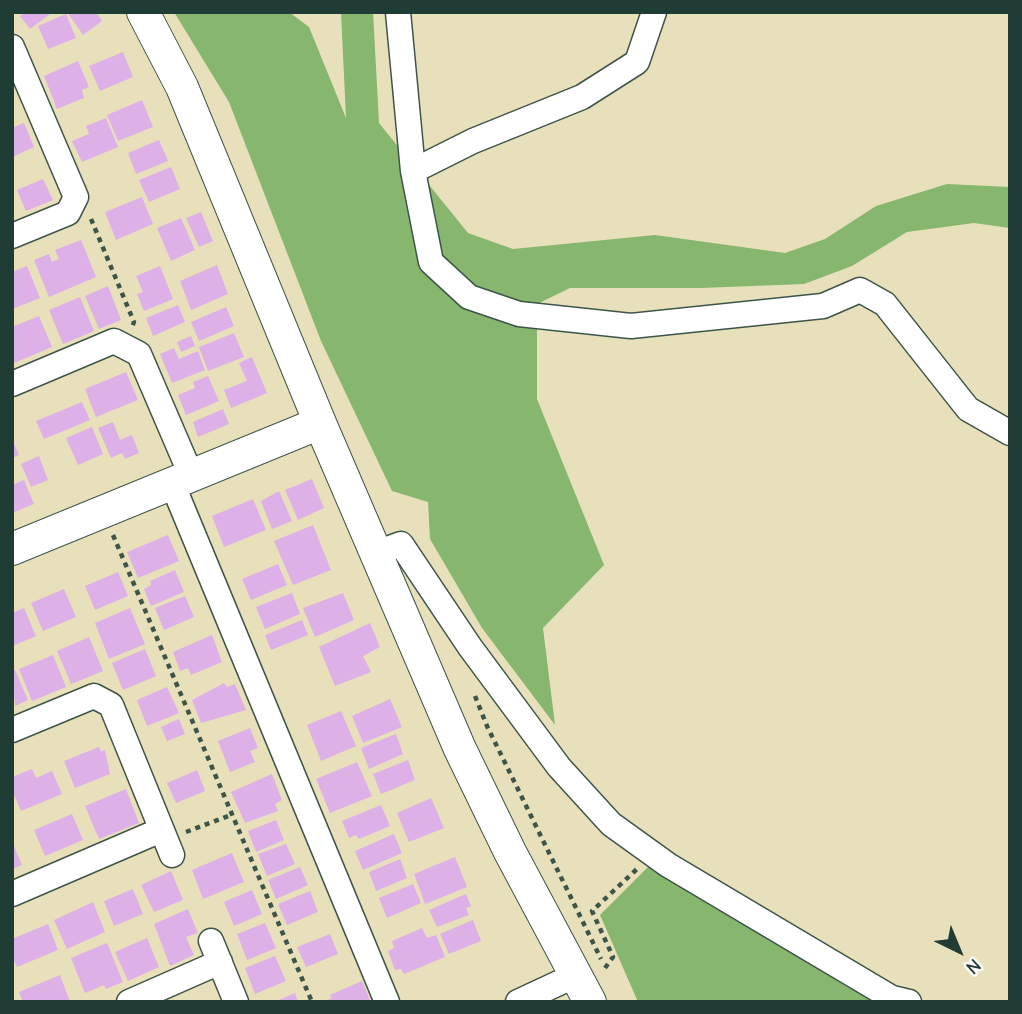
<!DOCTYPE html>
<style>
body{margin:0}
#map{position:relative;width:1022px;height:1014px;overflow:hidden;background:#e8e0bb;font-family:"Comic Neue",sans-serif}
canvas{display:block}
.frame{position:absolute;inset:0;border:14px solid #1f3d34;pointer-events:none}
.north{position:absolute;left:924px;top:916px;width:70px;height:70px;-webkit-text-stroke:5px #fdfcf7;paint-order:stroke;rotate:137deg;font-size:19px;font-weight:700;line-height:28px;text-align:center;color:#1f3d34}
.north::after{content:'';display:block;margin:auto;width:24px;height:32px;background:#1f3d34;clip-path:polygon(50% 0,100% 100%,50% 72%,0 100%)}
</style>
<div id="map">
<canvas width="1022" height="1014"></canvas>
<div class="frame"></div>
<div class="north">N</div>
</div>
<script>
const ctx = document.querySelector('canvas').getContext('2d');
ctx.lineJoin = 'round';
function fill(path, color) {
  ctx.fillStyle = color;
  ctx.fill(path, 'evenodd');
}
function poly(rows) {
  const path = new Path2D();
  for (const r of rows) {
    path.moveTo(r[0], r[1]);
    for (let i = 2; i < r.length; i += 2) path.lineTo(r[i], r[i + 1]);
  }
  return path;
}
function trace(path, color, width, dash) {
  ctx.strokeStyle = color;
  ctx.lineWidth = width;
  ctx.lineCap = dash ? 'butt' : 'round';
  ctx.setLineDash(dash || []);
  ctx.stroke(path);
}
const forest = poly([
 [174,12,289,12,309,27,346,118,341,12,373,12,379,123,468,233,513,249,655,235,785,253,825,239,876,206,947,184,1010,187,1010,228,974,223,907,232,852,266,804,284,701,288,570,288,537,304,537,399,604,565,543,628,555,725,482,628,430,539,428,502,392,491,321,341,229,102],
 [652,863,847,987,889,1002,638,1002,600,915]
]);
const building = poly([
 [25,12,53,12,30,29,20,16],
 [67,12,96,12,102,21,83,35],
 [66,14,76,38,48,49,38,26],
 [123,52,133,77,100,91,89,66],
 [78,61,89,87,82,90,84,98,57,109,44,76],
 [142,100,153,127,118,141,107,115],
 [106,118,118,147,82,162,72,141,89,134,86,126],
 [24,123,34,147,12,157,12,128],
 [159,140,168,161,136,174,128,153],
 [171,167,180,189,149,202,139,180],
 [43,179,53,200,26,211,17,190],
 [142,197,153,224,116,240,105,212],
 [201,212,213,241,199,247,186,218],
 [181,218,195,250,171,261,157,228],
 [81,240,96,277,49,297,34,260,49,254,52,262,59,259,55,250],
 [217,265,228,294,191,310,180,281],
 [27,266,40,298,12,309,12,272],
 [160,266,173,299,144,311,137,294,143,292,136,276],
 [108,286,121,320,99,329,85,296],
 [80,297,94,331,63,344,49,310],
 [178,305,185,322,153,336,146,318],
 [226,307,234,326,199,341,191,322],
 [39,316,52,347,14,363,12,327],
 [234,333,244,357,208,371,199,347],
 [191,336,195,346,181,352,177,342],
 [174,348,179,359,198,351,205,370,172,383,160,354],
 [252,357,267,393,231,408,224,390,247,381,239,363],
 [126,372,138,400,96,417,85,389],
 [208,376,219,401,186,415,178,395,195,388,193,382],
 [82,402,90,420,44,439,36,421],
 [223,409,229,424,198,437,193,422],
 [113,422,120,440,132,435,139,453,125,459,122,453,111,458,98,428],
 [92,427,103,454,78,465,66,438],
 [12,439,19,455,12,458],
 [39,456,48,480,31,487,21,464],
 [312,479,324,508,298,520,285,490],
 [24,480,34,504,12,513,12,485],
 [279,491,292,521,272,529,261,501],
 [253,499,266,530,224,547,212,516],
 [313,525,331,570,293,585,274,541],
 [168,535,179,561,138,578,127,552],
 [278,564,287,585,251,600,242,579],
 [175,570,184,592,151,606,144,589,151,585,150,581],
 [118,572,128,596,95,610,85,586],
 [64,589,76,617,43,631,31,603],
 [292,593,300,614,265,629,256,607],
 [343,593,354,620,315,637,303,608],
 [185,596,194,617,164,630,155,608],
 [24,608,36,636,12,646,12,613],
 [130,608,145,644,109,659,95,623],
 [302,620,308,635,271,650,265,635],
 [370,623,380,647,363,656,371,672,335,686,319,647],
 [212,635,222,662,191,675,188,668,180,671,173,652],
 [89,637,103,671,71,684,57,651],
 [145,649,156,676,123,690,112,663],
 [53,655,66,687,32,701,19,669],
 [15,670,28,700,15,706,12,671],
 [224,683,227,687,235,684,246,710,201,723,192,700],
 [167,687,179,713,147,726,137,700],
 [390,699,402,727,363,743,352,716],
 [341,711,356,746,321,761,307,725],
 [179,719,185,734,167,741,161,727],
 [250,728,258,748,250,751,255,762,230,772,218,741],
 [396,734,403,754,369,769,361,748],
 [99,747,101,752,105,750,110,774,75,788,64,761],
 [408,760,415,780,381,794,373,774],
 [357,762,372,796,330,813,316,779],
 [32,769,36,778,52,771,62,794,21,811,12,790,12,777],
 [197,770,205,791,176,803,167,783],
 [272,774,282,800,275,804,278,811,245,823,231,792],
 [126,789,139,823,99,839,85,806],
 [431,798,444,828,409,842,397,813],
 [381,805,390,826,359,839,356,835,349,838,342,821],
 [72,814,83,840,45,856,34,830],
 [276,820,284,840,256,852,248,831],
 [394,834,402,853,363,870,355,851],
 [12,841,22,865,12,869],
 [286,844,295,864,267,876,258,854],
 [232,853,244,882,203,899,192,870],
 [455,857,467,887,425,904,414,874],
 [400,859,407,878,376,891,369,872],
 [300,867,308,885,276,899,268,880],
 [171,871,183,900,154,912,141,885],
 [413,884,421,903,387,918,379,898],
 [133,889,143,914,114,926,104,901],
 [252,890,262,914,234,926,224,902],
 [310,891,318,912,287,925,278,904],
 [466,894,471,906,466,908,469,915,437,927,429,910],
 [93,902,105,932,67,949,54,920],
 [188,909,198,933,186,937,194,955,170,966,154,924],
 [473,920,481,941,449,954,440,934],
 [265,923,276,948,247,960,237,934],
 [48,924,58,950,17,967,12,956,12,939],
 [422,928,427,938,436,935,445,957,404,974,401,969,395,970,388,951,394,948,392,941],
 [330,934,338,954,306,967,297,947],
 [147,938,159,967,128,981,115,952],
 [107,943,123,982,106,989,104,985,85,993,71,958],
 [275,956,286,981,255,994,245,968],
 [60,975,70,1002,23,1002,19,992],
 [362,981,371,1002,323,1002,332,998,330,995],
 [295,993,298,1002,274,1002]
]);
const path = poly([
 [91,219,134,322,132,327],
 [113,535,312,1002],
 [475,696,487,726,601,959],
 [186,832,231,815],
 [605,968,613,957,592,911,637,869]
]);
const minor = poly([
 [398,12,413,171,431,262,469,297,519,314,631,326,823,306,860,290,885,304,968,409,1010,433],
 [12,47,76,197,68,213,12,236],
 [413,171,473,141,582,97,637,62,654,12],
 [12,384,114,341,139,354,191,475],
 [172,483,387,1002],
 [376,553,401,544,470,647,559,767,611,824,668,865,892,998,909,1002],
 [12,730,94,696,111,705,172,855],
 [12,894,161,830],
 [211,941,236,1002],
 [129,1002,220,962],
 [518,1002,576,975]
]);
const tertiary = poly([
 [143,12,182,87,320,423,460,749,510,852,590,1002],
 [12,549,320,423]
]);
fill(forest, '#87b66e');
fill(building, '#ddb0e8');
trace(minor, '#3d5548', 27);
trace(tertiary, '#3d5548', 34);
trace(path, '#3d5548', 4.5, [5, 5]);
trace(minor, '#fff', 24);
trace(tertiary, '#fff', 32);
</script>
